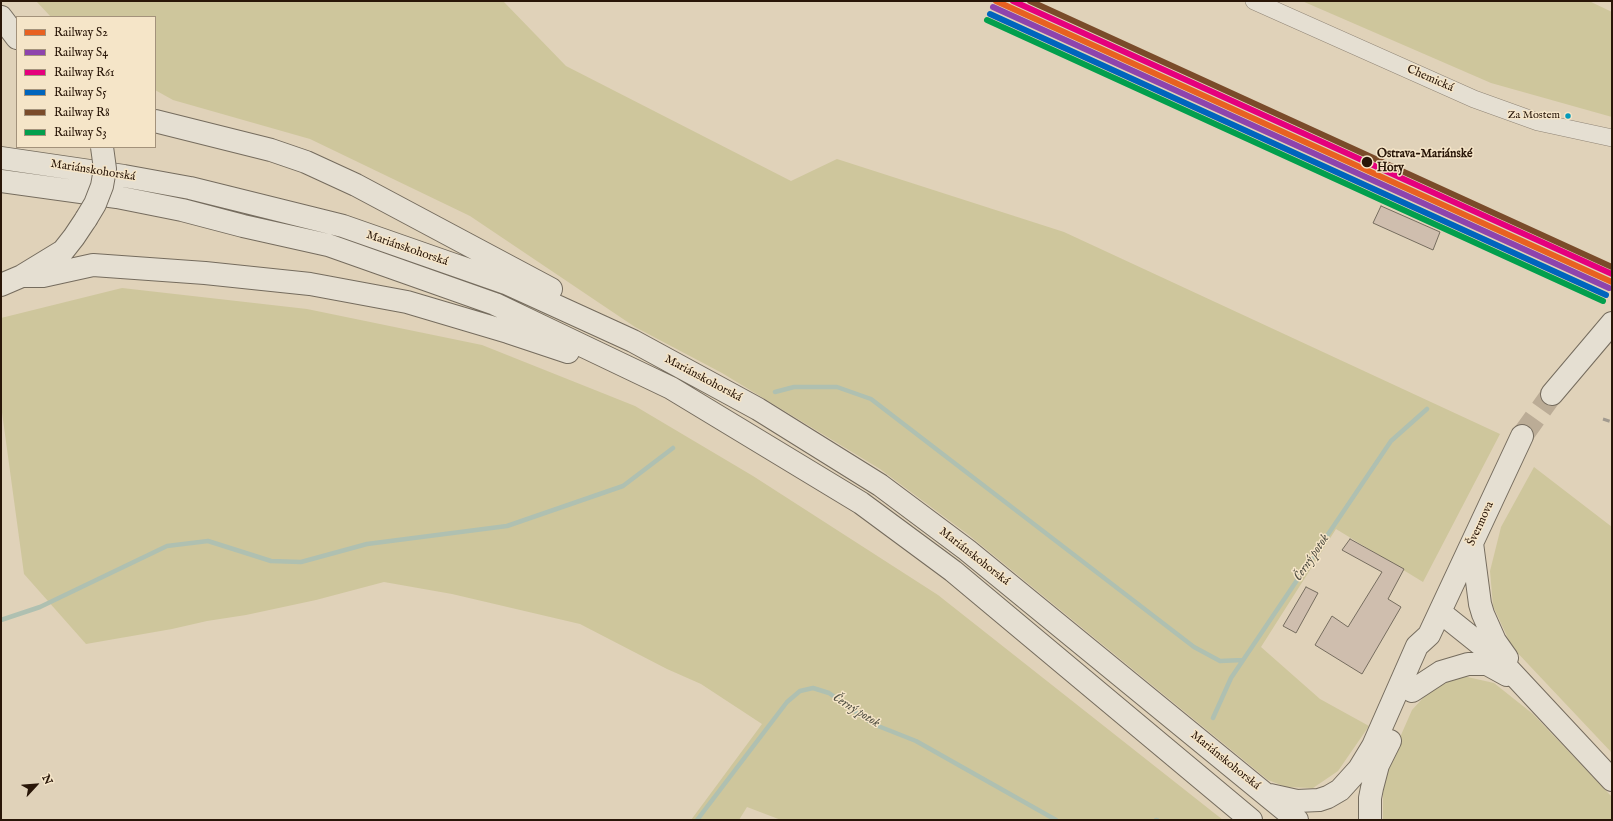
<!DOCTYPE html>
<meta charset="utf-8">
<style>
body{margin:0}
#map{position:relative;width:1613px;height:821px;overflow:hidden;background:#e0d2b9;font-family:"IM FELL English",serif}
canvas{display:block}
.frame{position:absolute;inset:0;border:2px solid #291608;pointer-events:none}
.legend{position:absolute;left:16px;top:16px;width:140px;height:132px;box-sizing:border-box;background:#f5e5c8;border:1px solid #a3927b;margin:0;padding:5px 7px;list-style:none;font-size:12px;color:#291608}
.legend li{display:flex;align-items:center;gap:8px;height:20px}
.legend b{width:20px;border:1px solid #a3927b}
.north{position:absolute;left:16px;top:765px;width:40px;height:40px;-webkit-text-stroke:3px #f5e5c8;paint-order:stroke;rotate:64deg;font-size:11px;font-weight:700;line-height:16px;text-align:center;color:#291608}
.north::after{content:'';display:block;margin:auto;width:14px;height:18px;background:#291608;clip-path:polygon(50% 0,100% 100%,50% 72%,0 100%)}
</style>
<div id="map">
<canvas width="1613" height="821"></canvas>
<div class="frame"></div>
<ul class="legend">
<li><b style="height:5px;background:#e86121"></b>Railway S2</li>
<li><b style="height:5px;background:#8e44ad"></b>Railway S4</li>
<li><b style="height:5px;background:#e5007d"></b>Railway R61</li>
<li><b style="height:5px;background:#0065bd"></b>Railway S5</li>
<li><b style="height:5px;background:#7a4b2a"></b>Railway R8</li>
<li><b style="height:5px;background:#029f4d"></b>Railway S3</li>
</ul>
<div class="north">N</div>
</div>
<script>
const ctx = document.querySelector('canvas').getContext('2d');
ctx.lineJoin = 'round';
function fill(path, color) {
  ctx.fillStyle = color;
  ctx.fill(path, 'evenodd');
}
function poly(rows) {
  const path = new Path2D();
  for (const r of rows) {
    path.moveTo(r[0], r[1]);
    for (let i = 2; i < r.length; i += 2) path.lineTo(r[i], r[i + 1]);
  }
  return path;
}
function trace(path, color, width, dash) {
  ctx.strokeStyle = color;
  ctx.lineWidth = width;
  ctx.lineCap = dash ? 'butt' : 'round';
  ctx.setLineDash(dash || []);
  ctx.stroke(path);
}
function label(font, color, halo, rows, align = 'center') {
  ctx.font = font + ' "IM FELL English",serif';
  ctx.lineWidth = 3;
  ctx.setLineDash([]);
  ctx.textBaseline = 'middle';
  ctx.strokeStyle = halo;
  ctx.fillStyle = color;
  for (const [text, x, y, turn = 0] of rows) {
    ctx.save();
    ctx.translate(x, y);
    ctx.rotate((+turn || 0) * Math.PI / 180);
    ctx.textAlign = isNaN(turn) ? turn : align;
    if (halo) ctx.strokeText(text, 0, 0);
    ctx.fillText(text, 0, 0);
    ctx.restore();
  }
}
const green = poly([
 [36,1,503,1,566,66,791,181,837,159,1064,232,1500,434,1423,582,1336,529,1261,647,1320,699,1369,726,1338,771,1313,788,1286,787,1268,780,970,536,880,469,722,373,635,327,470,216,310,139,173,100,155,90,155,17,51,17],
 [1302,1,1589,1,1612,12,1612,117,1491,83],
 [122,288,307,309,482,345,635,406,753,476,938,595,1223,820,781,820,747,807,739,820,691,820,762,724,701,684,667,669,580,624,452,594,384,582,316,600,246,615,207,621,172,629,86,644,24,574,1,405,1,318],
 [1534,467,1612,527,1612,753,1512,647,1493,606,1490,571,1501,527],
 [1463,676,1494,683,1533,714,1612,797,1612,820,1383,820,1383,776,1412,710,1435,685]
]);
const stream = poly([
 [775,392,794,387,837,387,871,399,1194,647,1220,661,1243,660],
 [1,620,40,607,167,546,208,541,271,561,301,562,367,544,507,526,623,486,673,448],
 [1213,718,1231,678,1391,441,1427,409],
 [697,820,787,702,800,691,813,688,829,693,873,724,916,741,1056,820],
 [1156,820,1157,820]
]);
const building = poly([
 [1381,206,1440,232,1433,250,1373,223,1381,206],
 [1350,539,1404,569,1388,599,1401,607,1362,674,1315,645,1332,616,1348,627,1382,572,1342,550,1350,539],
 [1306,587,1318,593,1296,633,1283,626,1306,587]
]);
const secondaryTunnel = poly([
 [1522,436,1552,394]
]);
const street = poly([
 [1254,1,1474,99,1538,122,1612,138]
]);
const secondary = poly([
 [1,17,17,38],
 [155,121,271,150,306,162,356,185,551,289],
 [1,158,124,176,190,188,343,226,506,283,633,341,758,409,880,485,967,550,1297,820],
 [1,181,117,197,182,210,243,226,328,245,495,304,671,388,861,503,953,571,1251,820],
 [22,276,43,276,93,265,205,273,310,284,407,302,508,332,568,352],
 [1,285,22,276,63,251,74,237,86,219],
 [1552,394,1612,323],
 [1472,543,1480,604,1483,614,1495,641,1507,658],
 [1440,612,1500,660,1612,780],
 [1412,691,1441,672,1468,664,1487,664,1507,675],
 [1270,795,1297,801,1319,800,1328,797,1340,790,1359,769,1373,746,1417,646,1429,635,1522,436],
 [1370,820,1370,798,1372,788,1378,765,1390,741]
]);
const rail = poly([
 [1603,419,1612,422]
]);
const secondaryBridge = poly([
 [86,219,95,204,102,186,105,169,102,147]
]);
const rail1 = poly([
 [996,1,1612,282]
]);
const rail2 = poly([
 [993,7,1609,288]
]);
const rail3 = poly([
 [1013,1,1612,274]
]);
const rail4 = poly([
 [990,14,1606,295]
]);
const rail5 = poly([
 [1030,1,1612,267]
]);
const rail6 = poly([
 [987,20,1603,301]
]);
const markers = [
 [1568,116,3.5,"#049aba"],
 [1367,162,6,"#291608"]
];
const busNames = [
 ["Za Mostem",1560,116]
];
const streetNames = [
 ["Chemická",1430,79,24],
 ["Mariánskohorská",93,171,9],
 ["Mariánskohorská",407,249,19],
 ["Mariánskohorská",703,379,28],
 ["Švermova",1481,524,-65],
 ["Mariánskohorská",974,557,38],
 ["Mariánskohorská",1225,761,39]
];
const stopNames = [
 ["Ostrava-Mariánské",1377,155],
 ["Hory",1377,169]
];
const waterNames = [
 ["Černý potok",1312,558,-56],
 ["Černý potok",856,711,32]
];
fill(green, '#cec69c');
trace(stream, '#afc0b1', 4.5);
fill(building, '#cfbeae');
trace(building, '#756c5e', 1);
trace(secondaryTunnel, '#bbac96', 22, [22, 11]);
trace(street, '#8f8475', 18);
trace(secondary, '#756c5e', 24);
trace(street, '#e5dfd2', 17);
trace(secondary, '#e5dfd2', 22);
trace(rail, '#a19a8f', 3, [7, 7]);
trace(secondaryBridge, '#756c5e', 24, []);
trace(secondaryBridge, '#e5dfd2', 22);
trace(rail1, '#e86121', 6);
trace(rail2, '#8e44ad', 6);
trace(rail3, '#e5007d', 6);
trace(rail4, '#0065bd', 6);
trace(rail5, '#7a4b2a', 6);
trace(rail6, '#029f4d', 6);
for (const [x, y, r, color] of markers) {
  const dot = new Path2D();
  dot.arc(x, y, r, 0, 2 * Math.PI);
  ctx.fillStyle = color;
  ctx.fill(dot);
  trace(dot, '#f5e5c8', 1.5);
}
label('11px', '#291608', '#f5e5c8', busNames, 'right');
label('12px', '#291608', '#f5e5c8', streetNames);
label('bold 12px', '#291608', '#f5e5c8', stopNames, 'left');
label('italic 13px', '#514f42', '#f5e5c8', waterNames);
</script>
